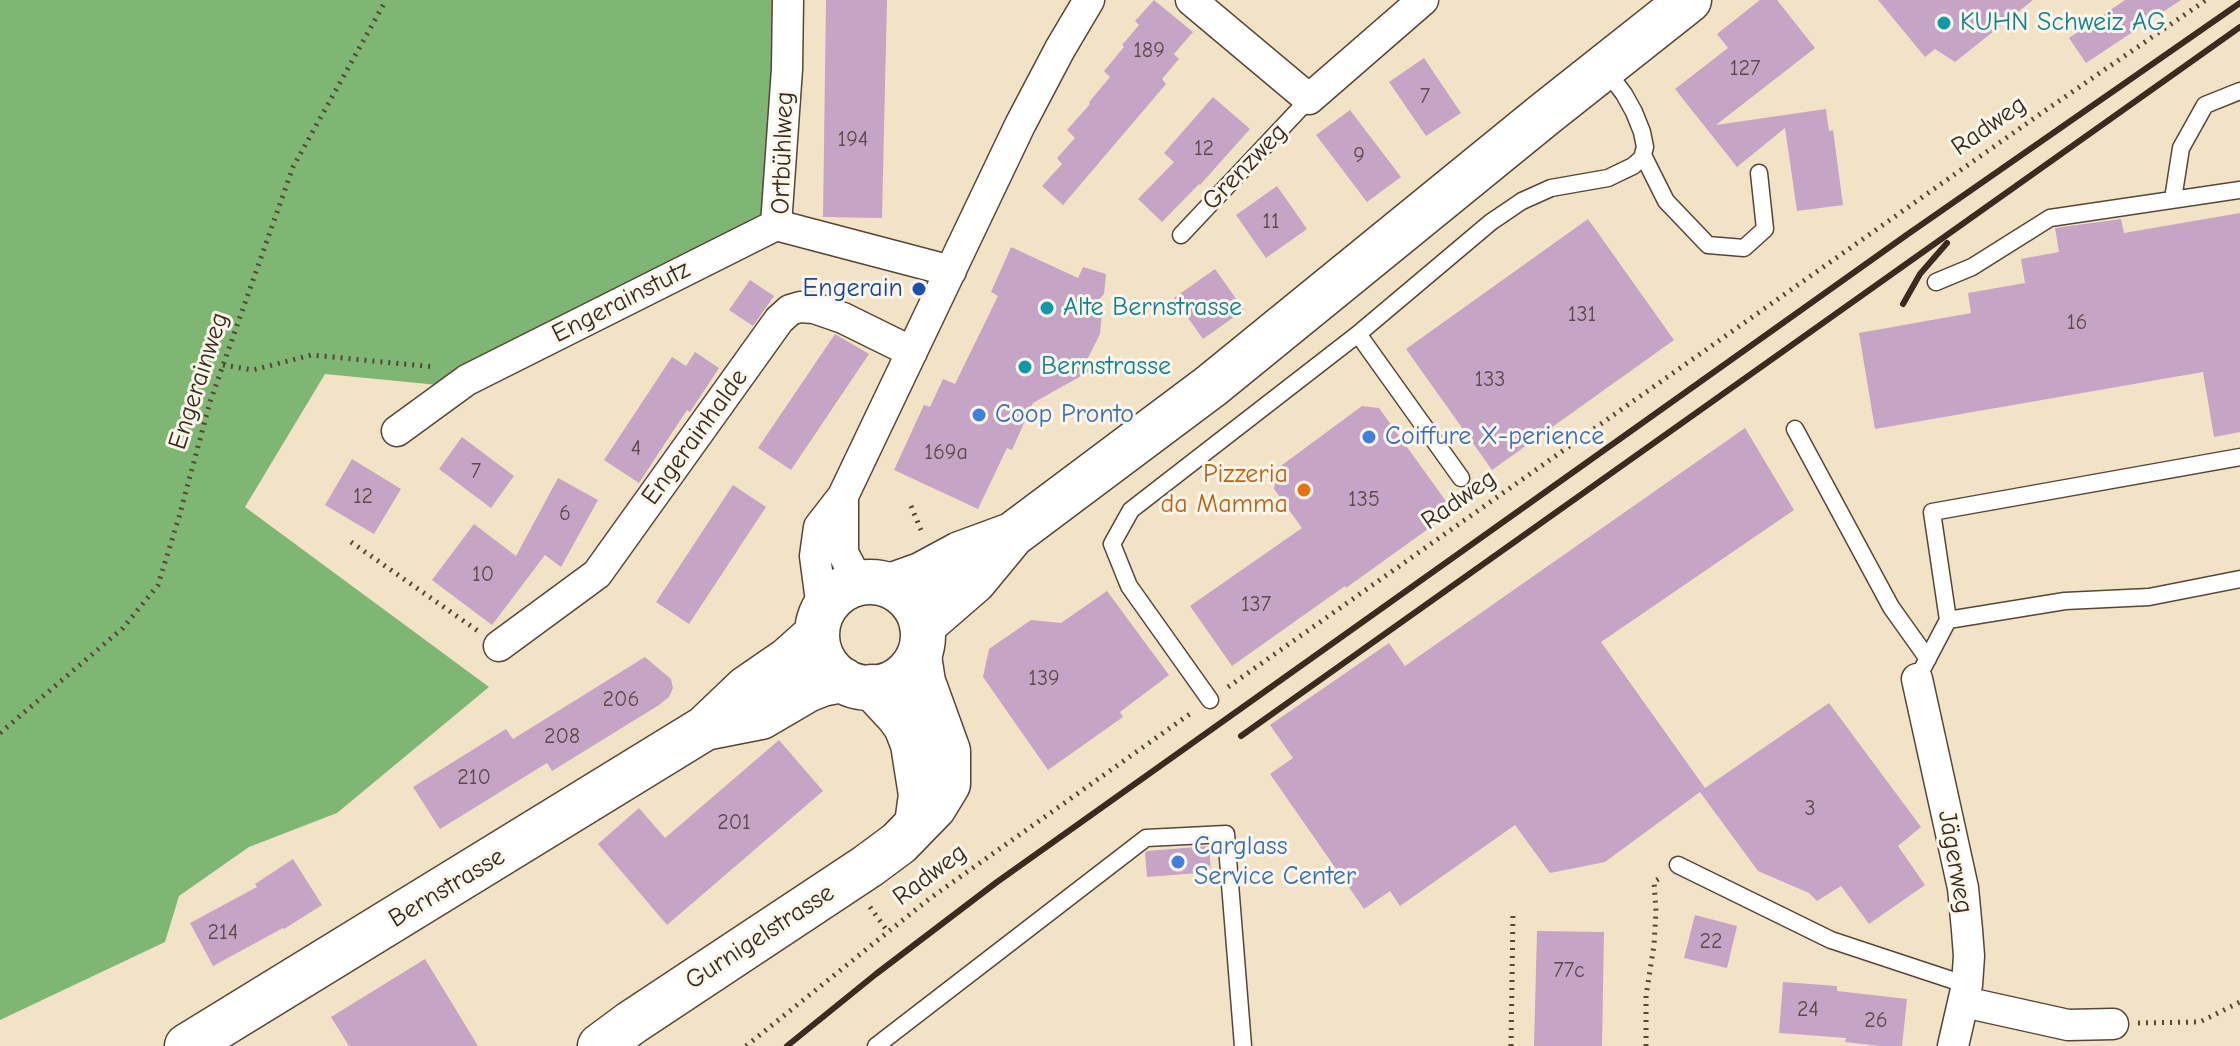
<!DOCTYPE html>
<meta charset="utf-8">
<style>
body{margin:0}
canvas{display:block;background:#f2e3c7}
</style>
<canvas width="2240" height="1046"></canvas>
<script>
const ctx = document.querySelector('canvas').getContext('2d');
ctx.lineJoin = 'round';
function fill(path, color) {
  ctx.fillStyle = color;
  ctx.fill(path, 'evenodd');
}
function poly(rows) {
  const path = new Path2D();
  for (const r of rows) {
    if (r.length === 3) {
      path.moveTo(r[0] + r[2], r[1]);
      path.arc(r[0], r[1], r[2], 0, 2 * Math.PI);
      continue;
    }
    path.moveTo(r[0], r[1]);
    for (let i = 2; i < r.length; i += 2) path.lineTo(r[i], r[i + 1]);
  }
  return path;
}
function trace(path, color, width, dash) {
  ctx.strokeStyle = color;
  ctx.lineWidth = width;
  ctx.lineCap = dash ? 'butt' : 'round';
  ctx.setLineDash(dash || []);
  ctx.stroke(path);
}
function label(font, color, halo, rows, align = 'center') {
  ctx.font = font + ' "Comic Neue",sans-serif';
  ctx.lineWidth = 6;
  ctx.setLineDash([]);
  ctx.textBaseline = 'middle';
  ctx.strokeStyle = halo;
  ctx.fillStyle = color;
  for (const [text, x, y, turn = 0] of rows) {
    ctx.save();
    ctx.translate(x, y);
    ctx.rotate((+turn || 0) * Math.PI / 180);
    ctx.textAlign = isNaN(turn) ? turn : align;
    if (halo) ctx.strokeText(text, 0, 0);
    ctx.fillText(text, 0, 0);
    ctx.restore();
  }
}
const forest = poly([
 [0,0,780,0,766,219,438,385,325,374,245,507,489,687,337,813,249,847,179,896,165,942,0,1020]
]);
const building = poly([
 [826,0,887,0,882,218,823,217],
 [1154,0,1193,32,1174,54,1179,59,1162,79,1166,84,1063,205,1042,186,1062,164,1057,158,1075,138,1067,130,1090,104,1089,102,1110,77,1104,71,1124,47,1122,45,1139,25,1135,21],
 [1760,0,1777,0,1815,48,1716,125,1826,109,1829,131,1833,130,1843,205,1797,211,1785,128,1737,167,1675,89,1728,48,1717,34],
 [1878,0,2033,0,1955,62,1935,49,1925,57],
 [2125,0,2181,0,2086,63,2069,38],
 [1424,58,1461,113,1426,136,1389,82],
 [1213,97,1250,129,1200,185,1199,184,1162,222,1138,199,1174,162,1164,153],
 [1350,110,1401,177,1367,202,1316,135],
 [1277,186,1307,229,1266,258,1236,215],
 [2240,213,2240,432,2214,437,2203,372,1875,429,1859,333,1971,313,1968,293,2025,283,2021,259,2059,252,2055,228,2121,219,2124,233],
 [1588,219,1674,340,1492,470,1406,349],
 [1011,247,1078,278,1083,267,1106,274,1104,294,1095,304,1102,312,1100,334,1085,364,1090,371,1033,403,1012,450,1007,448,978,509,894,470,924,405,930,407,943,379,955,384,998,296,991,292],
 [1215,269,1244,310,1203,339,1174,298],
 [750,280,774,296,753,326,729,310],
 [835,334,869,354,791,470,758,448],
 [695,352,719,368,690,412,687,410,639,483,604,460,672,357,686,366],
 [1362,406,1379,408,1453,511,1346,588,1345,586,1232,666,1190,606,1302,528,1274,489,1278,468],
 [1745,428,1794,510,1601,642,1705,788,1829,703,1921,827,1898,846,1925,885,1869,924,1841,886,1817,901,1809,893,1758,871,1700,792,1605,862,1550,873,1515,825,1400,906,1390,891,1364,909,1270,774,1293,758,1270,725,1389,643,1405,666],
 [462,437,514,476,491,508,439,469],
 [352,459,401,489,374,534,325,505],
 [558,478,598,500,561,567,545,555,492,625,432,580,474,524,516,556],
 [733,485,766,507,689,624,656,602],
 [1107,591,1169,675,1120,712,1123,717,1048,770,983,677,989,649,1031,620,1061,623],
 [645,657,671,679,673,688,669,697,659,705,552,771,547,763,440,829,413,787,506,729,513,739],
 [779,740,823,791,667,925,598,844,639,808,665,838],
 [1209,846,1211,872,1147,877,1145,853,1147,851],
 [293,859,322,905,284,929,283,928,213,966,190,923,257,887,255,884],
 [1695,915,1737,926,1727,968,1684,958],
 [1537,931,1604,932,1602,1046,1534,1046],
 [425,959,478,1046,349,1046,331,1017],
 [1783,982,1837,986,1837,991,1907,999,1902,1046,1880,1046,1845,1042,1846,1038,1779,1033]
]);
const path = poly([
 [223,365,253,370,311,355,435,367],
 [911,506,923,535],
 [351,542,478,631],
 [1228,687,2043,112,2206,0],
 [0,733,123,628,158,585,179,517,210,402,293,167,386,0],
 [870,907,888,932],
 [2138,1023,2200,1022,2240,1002],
 [746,1046,929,899,1194,711],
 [1511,1046,1513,913],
 [1646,1046,1646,996,1654,945,1656,911,1654,882,1663,876]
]);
const lane = poly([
 [1643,155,1666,201,1708,245,1744,248,1765,229,1759,173],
 [2173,199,2181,148,2205,105,2240,91],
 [1181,235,1309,99],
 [1936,282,1972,267,2050,218,2240,190],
 [1358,334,1461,478],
 [1795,429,1891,607,1928,659],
 [1948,620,2065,601,2149,597,2240,579],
 [1917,679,1948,620,1932,512,2240,457],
 [1210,700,1129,586,1112,544,1131,510,1358,334,1491,222,1522,201,1551,188,1608,178,1633,166,1642,158,1645,147,1642,132,1634,112,1624,94,1605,69],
 [1678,865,1831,940,1967,985],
 [876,1046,1146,838,1226,834,1243,1046]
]);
const street = poly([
 [1191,0,1309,99,1423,0],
 [776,225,787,69,788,0],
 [776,225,951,271],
 [397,431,467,380,776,225],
 [843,496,843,553,853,572,863,583],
 [822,609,815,556,819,527,843,496,1020,125,1060,49,1089,0],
 [499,646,597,574,779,320,790,310,800,307,814,308,843,318,912,352],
 [1917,679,1963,888,1967,930,1969,956,1967,985,1953,1046],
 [1964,1002,2068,1025,2113,1024]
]);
const secondary = poly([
 [872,687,898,715,906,726,913,744,921,795,917,824],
 [600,1046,631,1023,868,866,899,843,934,807,948,784,948,751,923,682,919,656]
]);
const primary = poly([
 [870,635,53],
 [890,586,921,575,960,554,1009,536],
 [922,626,974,581,1012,535,1211,386,1545,114,1689,0],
 [705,728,761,717,807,690,822,684,843,680],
 [187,1046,705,728,747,688,789,659,817,634]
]);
const rail = poly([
 [1903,304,1920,274,1947,243],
 [1241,736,2240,27],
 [787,1046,876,974,997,882,1908,234,2240,3]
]);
const markers = [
 [1944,23,8,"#0f9aa8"],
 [919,289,8,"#1a4fb4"],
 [1047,308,8,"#0f9aa8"],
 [1025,367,8,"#0f9aa8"],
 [979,415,8,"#3f7fe0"],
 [1369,437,8,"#3f7fe0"],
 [1304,490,8,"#e8710a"],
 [1178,862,8,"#3f7fe0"]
];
const numberNames = [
 ["189",1149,51],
 ["127",1745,69],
 ["7",1425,97],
 ["194",853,140],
 ["12",1204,149],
 ["9",1359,156],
 ["11",1271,222],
 ["131",1582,315],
 ["16",2077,323],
 ["133",1490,380],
 ["4",636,449],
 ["169a",946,453],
 ["7",476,472],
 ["12",363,497],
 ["135",1364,500],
 ["6",565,514],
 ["10",483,575],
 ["137",1256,605],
 ["139",1044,679],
 ["206",621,700],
 ["208",562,737],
 ["210",474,778],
 ["3",1810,809],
 ["201",734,823],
 ["214",223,933],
 ["22",1711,942],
 ["77c",1569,971],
 ["24",1808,1010],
 ["26",1876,1021]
];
const cultureNames = [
 ["KUHN Schweiz AG",1960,23],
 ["Alte Bernstrasse",1063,308],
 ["Bernstrasse",1041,367]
];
const streetNames = [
 ["Radweg",1989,126,-35],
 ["Ortbühlweg",783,153,-88],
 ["Grenzweg",1245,167,-46],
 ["Engerainstutz",621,302,-27],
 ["Engerainweg",199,381,-72],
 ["Engerainhalde",695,437,-54],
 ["Radweg",1459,500,-35],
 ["Jägerweg",1955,862,80],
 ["Radweg",930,875,-37],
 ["Bernstrasse",447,888,-31],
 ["Gurnigelstrasse",760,937,-33]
];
const transitNames = [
 ["Engerain",903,289]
];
const shopNames = [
 ["Coop Pronto",995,415],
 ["Coiffure X-perience",1385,437],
 ["Carglass",1194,847],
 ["Service Center",1194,877]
];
const foodNames = [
 ["Pizzeria",1288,475],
 ["da Mamma",1288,505]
];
fill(forest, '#80b673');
fill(building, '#c6a4c6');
trace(lane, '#564637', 19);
trace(street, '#564637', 33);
trace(secondary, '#564637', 47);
trace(primary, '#564637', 47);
trace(path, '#564637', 5, [2, 6]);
trace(lane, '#fff', 16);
trace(street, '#fff', 30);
trace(secondary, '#fff', 44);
trace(primary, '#fff', 44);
trace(rail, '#3b2a1e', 6);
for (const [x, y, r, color] of markers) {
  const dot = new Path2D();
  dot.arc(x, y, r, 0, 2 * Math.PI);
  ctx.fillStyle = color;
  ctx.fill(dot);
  trace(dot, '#fbf7ec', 3);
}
label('22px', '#5e4848', null, numberNames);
label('26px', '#0d838f', '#fbf7ec', cultureNames, 'left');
label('26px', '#3b2a1e', '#fbf7ec', streetNames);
label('26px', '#164399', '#fbf7ec', transitNames, 'right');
label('26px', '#366cbe', '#fbf7ec', shopNames, 'left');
label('26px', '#c56008', '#fbf7ec', foodNames, 'right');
</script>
